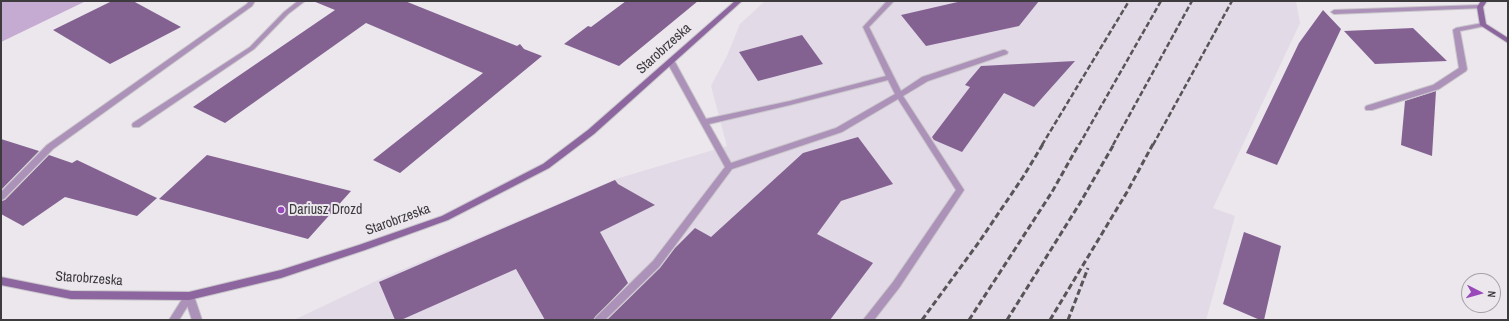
<!DOCTYPE html>
<style>
body{margin:0}
#map{position:relative;width:1509px;height:321px;overflow:hidden;background:#ebe7ed;font-family:"Archivo Narrow",sans-serif}
canvas{display:block}
.frame{position:absolute;inset:0;border:2px solid #3d3b3e;pointer-events:none}
.north{position:absolute;left:1461px;top:273px;width:40px;height:40px;box-sizing:border-box;background:#ebe7ed;border:1px solid #a5a2a7;border-radius:50%;rotate:96deg;font-size:11px;font-weight:700;line-height:16px;text-align:center;color:#3d3b3e}
.north::after{content:'';display:block;margin:auto;width:14px;height:18px;background:#9949ba;clip-path:polygon(50% 0,100% 100%,50% 72%,0 100%)}
</style>
<div id="map">
<canvas width="1509" height="321"></canvas>
<div class="frame"></div>
<div class="north">N</div>
</div>
<script>
const ctx = document.querySelector('canvas').getContext('2d');
ctx.lineJoin = 'round';
function fill(path, color) {
  ctx.fillStyle = color;
  ctx.fill(path, 'evenodd');
}
function poly(rows) {
  const path = new Path2D();
  for (const r of rows) {
    path.moveTo(r[0], r[1]);
    for (let i = 2; i < r.length; i += 2) path.lineTo(r[i], r[i + 1]);
  }
  return path;
}
function trace(path, color, width, dash) {
  ctx.strokeStyle = color;
  ctx.lineWidth = width;
  ctx.lineCap = dash ? 'butt' : 'round';
  ctx.setLineDash(dash || []);
  ctx.stroke(path);
}
function label(font, color, halo, rows, align = 'center') {
  ctx.font = font + ' "Archivo Narrow",sans-serif';
  ctx.lineWidth = 4;
  ctx.setLineDash([]);
  ctx.textBaseline = 'middle';
  ctx.strokeStyle = halo;
  ctx.fillStyle = color;
  for (const [text, x, y, turn = 0] of rows) {
    ctx.save();
    ctx.translate(x, y);
    ctx.rotate((+turn || 0) * Math.PI / 180);
    ctx.textAlign = isNaN(turn) ? turn : align;
    if (halo) ctx.strokeText(text, 0, 0);
    ctx.fillText(text, 0, 0);
    ctx.restore();
  }
}
const built = poly([
 [765,1,1296,1,1300,23,1213,208,1235,216,1206,320,294,320,378,280,616,179,727,146,711,86,727,56,740,24]
]);
const green = poly([
 [1,1,86,1,1,42]
]);
const building = poly([
 [112,1,133,1,181,27,110,64,53,30],
 [313,1,405,1,517,46,520,44,524,49,542,56,400,173,373,160,483,73,366,23,225,123,193,107,335,10],
 [626,1,698,1,619,66,564,44,588,26,591,27],
 [962,1,1039,1,1019,26,926,46,901,15],
 [1323,10,1341,29,1277,165,1246,153,1299,43],
 [1413,28,1447,61,1375,64,1344,31],
 [802,35,823,64,758,81,739,52],
 [1075,61,1034,107,1004,93,962,152,934,140,932,137,970,87,965,85,981,66],
 [1436,91,1432,156,1401,145,1405,101],
 [858,137,893,184,841,201,817,234,873,263,830,320,607,320,660,268,675,248,695,228,711,237,803,153],
 [1,139,39,151,1,190],
 [49,155,72,163,77,160,157,198,137,216,65,197,23,226,1,214,1,201,5,200],
 [207,155,351,191,308,239,159,199],
 [615,180,618,184,655,205,600,232,628,283,593,320,545,320,516,269,401,320,395,320,379,282],
 [1244,232,1281,246,1264,320,1260,320,1223,304]
]);
const lane = poly([
 [249,1,255,1,252,6,53,149,4,199,1,200,1,192,47,145,247,4,249,1],
 [298,1,305,1,288,14,254,49,139,127,133,127,132,125,133,123,250,47,284,12,298,1],
 [887,1,894,1,869,27,901,91,922,77,1003,50,1005,50,1008,52,1007,54,928,81,903,96,964,190,899,288,874,320,863,320,893,282,956,190,898,99,842,132,732,169,659,267,605,320,594,320,596,317,653,261,725,167,667,62,669,60,671,60,675,62,706,119,790,101,886,76,863,27,887,1],
 [888,80,895,94,836,128,731,163,709,124,790,105,888,80],
 [1480,5,1483,7,1482,8,1334,14,1331,12,1334,10,1480,5],
 [1483,23,1486,25,1485,26,1460,31,1467,69,1466,71,1439,89,1372,110,1366,110,1365,108,1366,106,1433,85,1459,68,1453,30,1456,28,1483,23],
 [189,292,192,293,194,296,202,320,192,320,184,296,186,293,189,292]
]);
const street = poly([
 [189,292,192,293,194,296,179,320,169,320,186,293,189,292]
]);
const secondary = poly([
 [735,1,742,1,594,134,549,168,448,220,365,250,281,278,189,300,71,299,1,285,1,277,71,291,189,292,281,270,359,245,442,216,543,164,588,130,735,1],
 [1481,1,1487,1,1483,7,1486,24,1508,38,1508,43,1480,25,1477,7,1481,1]
]);
const railFar1 = poly([
 [1042,145,1129,1],
 [1079,145,1161,1],
 [1113,145,1192,1],
 [1153,145,1232,1]
]);
const rail = poly([
 [922,320,979,242,1023,177,1043,144],
 [969,320,1052,192,1079,144],
 [1007,320,1080,203,1114,144],
 [1050,320,1127,192,1153,144],
 [1068,320,1088,268]
]);
const markers = [
 [281,210,4,"#9949ba"]
];
const streetNames = [
 ["Starobrzeska",664,49,-42],
 ["Starobrzeska",398,220,-20],
 ["Starobrzeska",89,279,4]
];
const poiNames = [
 ["Dariusz Drozd",289,210]
];
fill(built, '#e2dae6');
fill(green, '#c5aad2');
fill(building, '#836292');
trace(lane, '#c8c5ca', 2);
trace(street, '#c8c5ca', 2);
trace(secondary, '#c8c5ca', 2);
fill(lane, '#ac91b8');
fill(street, '#ac91b8');
fill(secondary, '#8d669f');
trace(railFar1, '#575558', 2.5, [5.5, 2.5]);
trace(rail, '#575558', 3, [6, 3]);
for (const [x, y, r, color] of markers) {
  const dot = new Path2D();
  dot.arc(x, y, r, 0, 2 * Math.PI);
  ctx.fillStyle = color;
  ctx.fill(dot);
  trace(dot, '#ebe7ed', 1.5);
}
label('14px', '#3d3b3e', '#ebe7ed', streetNames);
label('14px', '#3d3b3e', '#ebe7ed', poiNames, 'left');
</script>
